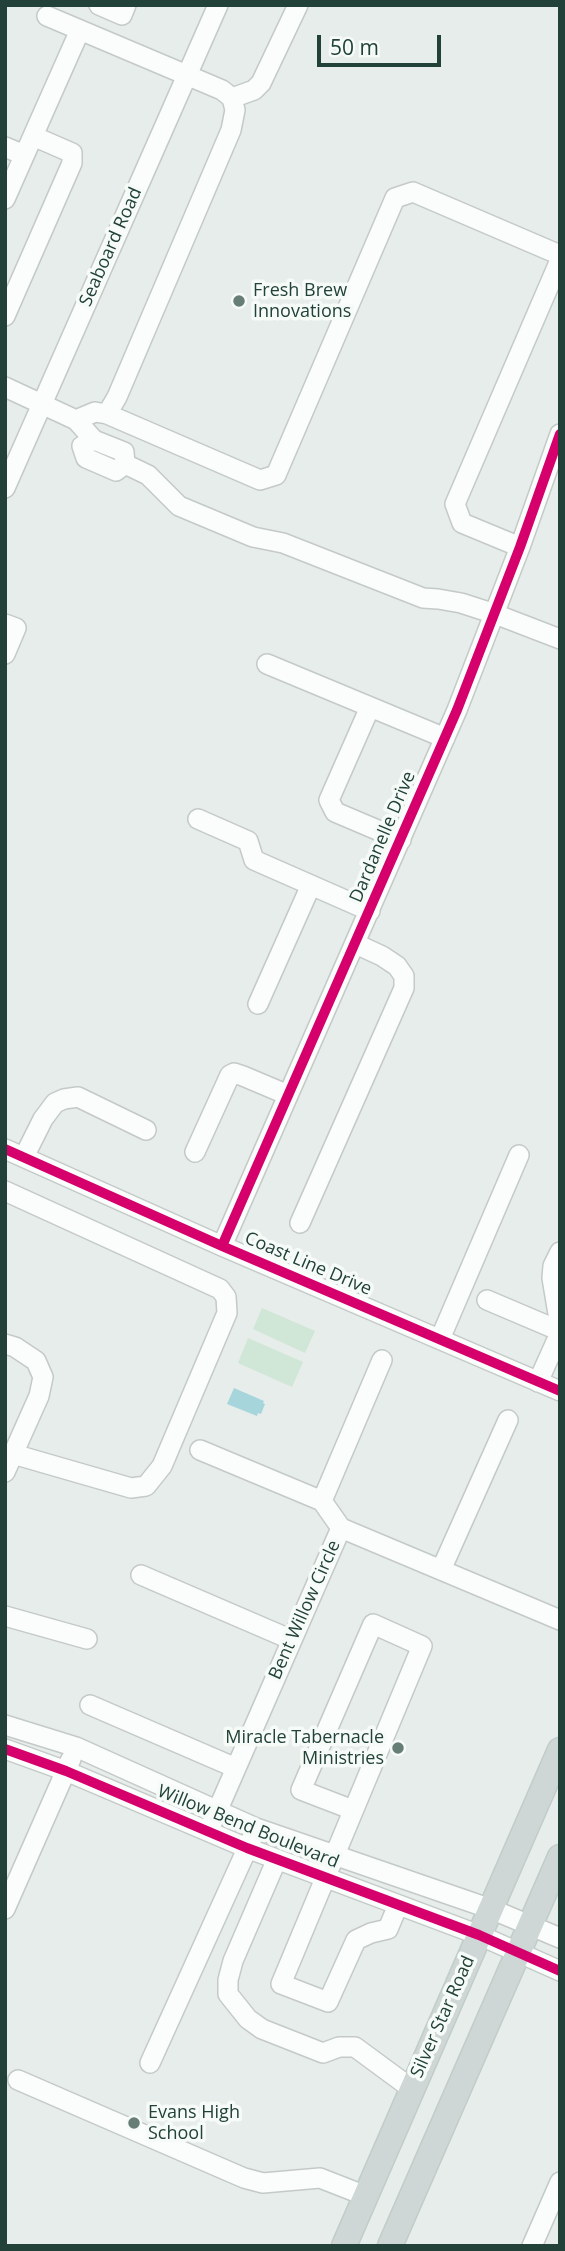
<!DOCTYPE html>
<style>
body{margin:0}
#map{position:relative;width:565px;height:2251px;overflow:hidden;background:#e7edea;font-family:"Open Sans",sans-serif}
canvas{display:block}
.frame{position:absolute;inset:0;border:7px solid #224239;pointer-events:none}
.scale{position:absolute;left:317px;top:35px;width:124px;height:32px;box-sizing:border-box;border:4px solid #224239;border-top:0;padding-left:9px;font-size:21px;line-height:24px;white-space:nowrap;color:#224239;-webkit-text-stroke:5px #f6fbf8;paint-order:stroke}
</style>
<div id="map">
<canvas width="565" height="2251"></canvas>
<div class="frame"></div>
<div class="scale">50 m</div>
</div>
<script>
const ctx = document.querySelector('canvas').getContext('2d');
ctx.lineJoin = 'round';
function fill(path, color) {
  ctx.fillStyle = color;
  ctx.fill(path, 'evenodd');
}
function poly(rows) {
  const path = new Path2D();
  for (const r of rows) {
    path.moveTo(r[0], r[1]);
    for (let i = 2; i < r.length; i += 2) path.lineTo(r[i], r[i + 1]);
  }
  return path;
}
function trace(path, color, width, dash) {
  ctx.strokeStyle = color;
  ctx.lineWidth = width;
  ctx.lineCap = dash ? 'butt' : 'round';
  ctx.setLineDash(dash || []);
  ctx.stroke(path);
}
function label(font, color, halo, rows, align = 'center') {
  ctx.font = font + ' "Open Sans",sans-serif';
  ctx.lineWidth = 7;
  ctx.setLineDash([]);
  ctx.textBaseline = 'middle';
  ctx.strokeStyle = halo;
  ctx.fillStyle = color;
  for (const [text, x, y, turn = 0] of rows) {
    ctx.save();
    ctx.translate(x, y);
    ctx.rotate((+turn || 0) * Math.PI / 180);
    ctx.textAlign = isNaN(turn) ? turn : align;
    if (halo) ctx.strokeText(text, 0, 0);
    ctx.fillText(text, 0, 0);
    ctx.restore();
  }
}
const green = poly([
 [262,1308,315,1331,305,1353,253,1329],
 [248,1338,303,1362,292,1387,238,1363]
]);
const water = poly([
 [234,1388,264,1401,263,1403,265,1404,261,1414,258,1413,257,1416,227,1404]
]);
const minor = poly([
 [99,5,122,15,126,5],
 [232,98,254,90,261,83,298,5],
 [5,147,24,155],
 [5,199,80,30],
 [5,316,72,163,72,153,33,136],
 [5,387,76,420,95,412,107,414,117,397,231,130,235,110,232,98,222,90,47,16],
 [107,414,260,480,276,475,395,198,413,192,560,255],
 [76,420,94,440,124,452,125,464,148,475,179,506,253,537,283,543,423,598,438,599,461,603,495,614,560,639],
 [94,440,82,446,86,458,116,471,125,464],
 [5,488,218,5],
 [520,547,462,523,455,504,560,260],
 [5,624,16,628,5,654],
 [267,664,445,738],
 [370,707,329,800,335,812,401,840],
 [198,819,248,841,254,860,370,911],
 [258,1004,311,885],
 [5,1149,222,1246,560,1391],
 [195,1152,230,1075,234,1073,243,1076,288,1095],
 [24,1157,43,1119,55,1103,64,1099,78,1097,146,1130],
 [5,1191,220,1289,226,1297,227,1313,162,1466,146,1486,131,1488,13,1454],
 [300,1223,404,988,404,976,397,966,382,956,356,944],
 [222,1246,457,710,520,547,560,434],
 [560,1252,553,1266,552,1278,560,1326],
 [487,1300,560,1331],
 [440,1339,519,1155],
 [5,1344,15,1347,36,1361,43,1377,39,1396,5,1472],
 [538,1382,560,1333],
 [200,1450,322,1501],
 [341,1528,322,1501,382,1360],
 [441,1570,508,1420],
 [141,1575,292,1640],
 [5,1616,87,1639],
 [90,1705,236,1768],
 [5,1725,76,1747,256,1828,491,1909,560,1938],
 [5,1749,66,1771,247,1848,479,1935,560,1971],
 [353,1810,301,1790,373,1624,422,1646,281,1984,328,2002,356,1940,371,1933,388,1929,398,1905],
 [212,1823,341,1528,560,1620],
 [277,1859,233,1961,228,1980,228,1994,248,2019,262,2029,323,2053,339,2047,355,2047,412,2089],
 [5,1909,71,1759],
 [150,2063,252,1838],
 [18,2080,244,2178,263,2183,320,2178,366,2196],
 [532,2246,560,2182]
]);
const major = poly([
 [344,2246,560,1750],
 [390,2246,560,1857]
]);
const cycleway = poly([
 [5,1149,222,1246,560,1391],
 [222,1246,457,710,520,547,560,434],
 [5,1749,66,1771,247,1848,479,1935,560,1971]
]);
const markers = [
 [239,301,7,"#677e77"],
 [398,1748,7,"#677e77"],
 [134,2123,7,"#677e77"]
];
const streetNames = [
 ["Seaboard Road",111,247,-66],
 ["Dardanelle Drive",383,837,-67],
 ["Coast Line Drive",308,1264,23],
 ["Bent Willow Circle",305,1610,-66],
 ["Willow Bend Boulevard",248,1827,22],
 ["Silver Star Road",443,2017,-66]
];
const poiNames = [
 ["Fresh Brew",253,291],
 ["Innovations",253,312],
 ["Miracle Tabernacle",384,1738,"right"],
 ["Ministries",384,1759,"right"],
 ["Evans High",148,2113],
 ["School",148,2134]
];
fill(green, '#d0e6d6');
fill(water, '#a6d5dc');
trace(minor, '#c4cac7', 22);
trace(major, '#c2ccc9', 27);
trace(minor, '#fbfcfc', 19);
trace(major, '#ced7d5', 24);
trace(cycleway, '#d6006c', 10);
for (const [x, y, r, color] of markers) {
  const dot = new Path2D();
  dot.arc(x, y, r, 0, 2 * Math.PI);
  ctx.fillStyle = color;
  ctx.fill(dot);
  trace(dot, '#f6fbf8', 2.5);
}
label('18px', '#224239', '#f6fbf8', streetNames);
label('18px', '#224239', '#f6fbf8', poiNames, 'left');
</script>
